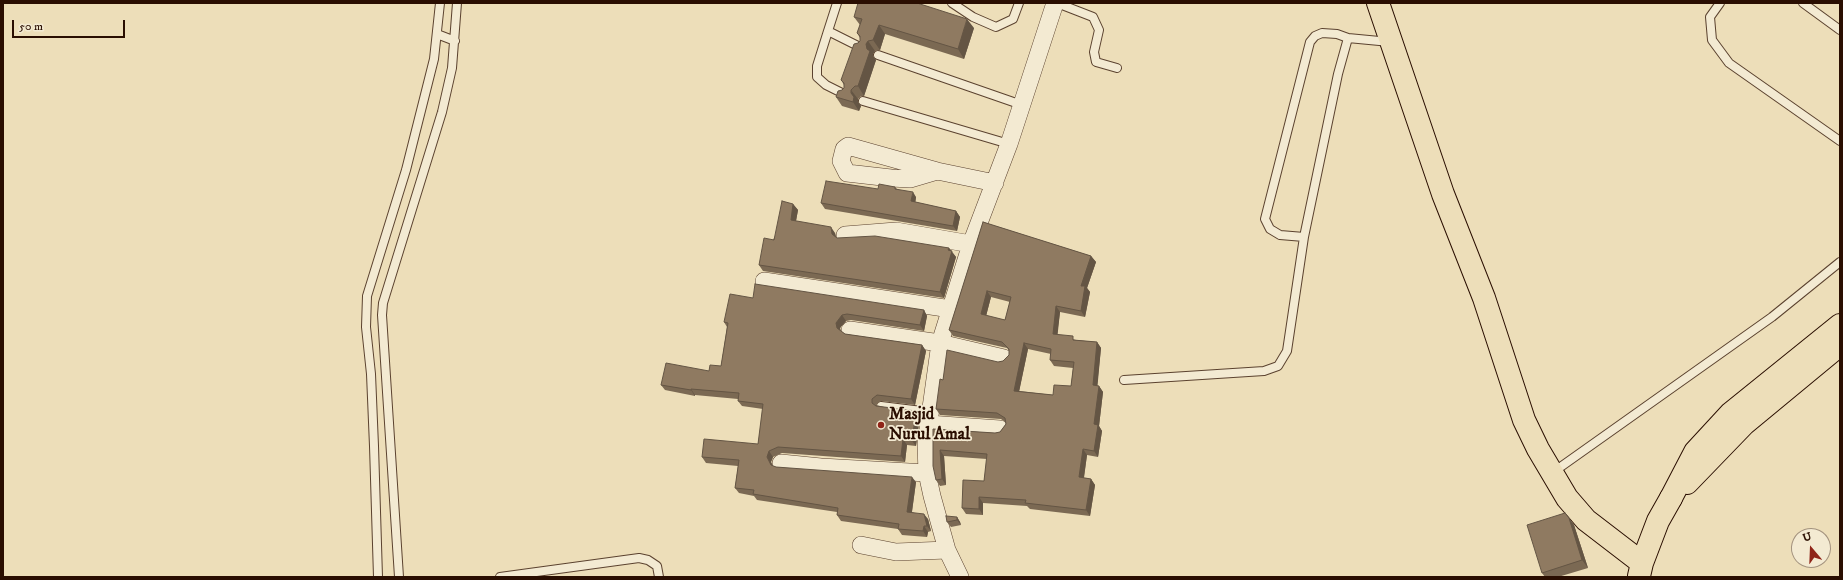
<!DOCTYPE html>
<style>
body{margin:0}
#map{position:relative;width:1843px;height:580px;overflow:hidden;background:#eddeb9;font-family:"IM FELL DW Pica",serif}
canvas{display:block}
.frame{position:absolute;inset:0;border:4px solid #2a0e01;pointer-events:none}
.north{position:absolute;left:1791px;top:528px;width:40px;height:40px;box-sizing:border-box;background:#f3ead2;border:1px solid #a3927e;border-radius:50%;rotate:341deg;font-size:11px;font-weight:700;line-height:16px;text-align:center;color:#2a0e01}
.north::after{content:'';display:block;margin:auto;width:14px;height:18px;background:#8f2418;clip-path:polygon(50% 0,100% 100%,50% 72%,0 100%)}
.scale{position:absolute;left:12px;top:20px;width:113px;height:18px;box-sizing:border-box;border:2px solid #2a0e01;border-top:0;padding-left:5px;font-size:12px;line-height:14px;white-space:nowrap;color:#2a0e01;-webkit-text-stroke:3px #f3ead2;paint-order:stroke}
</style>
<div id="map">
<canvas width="1843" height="580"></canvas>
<div class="frame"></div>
<div class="north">U</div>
<div class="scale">50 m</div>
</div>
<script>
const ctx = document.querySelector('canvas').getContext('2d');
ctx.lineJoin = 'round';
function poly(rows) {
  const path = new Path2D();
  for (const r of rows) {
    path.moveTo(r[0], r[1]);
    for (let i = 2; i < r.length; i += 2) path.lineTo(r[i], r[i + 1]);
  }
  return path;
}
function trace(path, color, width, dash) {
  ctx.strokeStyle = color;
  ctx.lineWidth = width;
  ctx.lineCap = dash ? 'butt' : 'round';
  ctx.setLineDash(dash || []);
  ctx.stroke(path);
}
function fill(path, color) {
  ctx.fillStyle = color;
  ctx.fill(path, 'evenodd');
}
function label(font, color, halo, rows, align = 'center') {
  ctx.font = font + ' "IM FELL DW Pica",serif';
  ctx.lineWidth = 3.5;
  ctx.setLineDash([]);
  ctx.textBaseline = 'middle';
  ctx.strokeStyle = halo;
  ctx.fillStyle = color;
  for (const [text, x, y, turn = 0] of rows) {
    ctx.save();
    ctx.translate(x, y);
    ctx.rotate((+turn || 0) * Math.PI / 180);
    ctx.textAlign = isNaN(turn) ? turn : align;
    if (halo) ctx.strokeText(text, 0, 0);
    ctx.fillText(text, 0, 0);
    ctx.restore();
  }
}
const service = poly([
 [837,3,828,31,862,48],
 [952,3,973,17,996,27,1013,19,1019,3],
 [1057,3,1093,17,1099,30,1094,52,1096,62,1117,68],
 [1720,3,1710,17,1712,40,1729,63,1840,141],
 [1803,3,1840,30],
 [828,31,817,66,817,77,826,85,846,95],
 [437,34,455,41],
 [1348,38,1338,74,1304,237,1280,235,1270,229,1265,219,1310,42,1315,36,1322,33,1337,34,1348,38,1390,42],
 [878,55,1022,105],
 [863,101,1009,144],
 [1124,380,1264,371,1278,366,1287,351,1304,237],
 [881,406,930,412],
 [1552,473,1772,317,1840,262],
 [378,577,374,446,371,374,366,327,367,296,406,170,434,59,440,3],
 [399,577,382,315,383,303,442,112,452,68,457,3],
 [500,577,639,558,648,560,657,566,659,577]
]);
const minor = poly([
 [937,171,910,179,891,178,847,173,841,161,844,149,848,146,937,171,995,183],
 [845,235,896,231,971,244],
 [764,281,951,309],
 [850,330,940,343,1004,358],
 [928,424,1000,429],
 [781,463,821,467,927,473],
 [861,545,896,552,947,550],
 [960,577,947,550,932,496,927,473,926,444,940,343,971,244,1009,144,1055,3]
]);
const trunk = poly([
 [1378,3,1443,194,1484,298,1524,420,1538,449,1567,498,1586,520,1642,563],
 [1639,576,1642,563,1658,521,1671,498]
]);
const motorway = poly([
 [1687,483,1744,424,1836,348],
 [1671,498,1695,452,1731,413,1840,325]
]);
const wall = poly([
 [854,17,974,28,964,59,885,34,880,50,875,51,873,54,873,56,876,60,864,96,861,96,858,99,858,102,861,106,859,111,842,106,836,97,844,88,844,85,841,80,858,43,860,41,860,38,857,33,860,25],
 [895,187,897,189,916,197,915,202,956,211,960,217,957,231,825,209,821,203],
 [793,204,798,210,796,221,835,233,836,238,837,238,949,248,956,257,944,298,763,271,759,265],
 [983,222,1091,256,1096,262,1087,288,1090,292,1085,317,1060,312,1057,335,1076,340,1097,342,1101,348,1097,386,1099,386,1103,392,1099,426,1102,431,1098,457,1087,455,1084,478,1091,479,1095,485,1090,516,1030,509,1027,506,983,503,983,515,966,514,962,508,984,481,987,459,944,456,946,485,940,486,936,480,933,429,995,433,1000,432,1006,424,1005,422,1001,419,940,415,936,409,943,380,998,362,1003,361,1009,355,1009,351,1007,348,953,336,949,330],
 [991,297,1010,302,1005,320,986,316],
 [1028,349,1051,354,1050,360,1054,366,1073,368,1071,386,1053,395,1019,391],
 [753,298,924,310,927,316,924,331,851,320,846,321,840,328,841,331,845,334,922,345,926,351,915,405,881,401,876,405,920,416,916,446,907,445,905,462,782,453,773,457,771,462,773,466,776,467,916,482,912,512,928,519,931,531,928,532,927,537,902,535,898,529,841,521,837,515,837,512,757,500,754,496,739,493,735,488,738,466,706,463,702,457,758,444,763,409,742,406,738,401,738,399,695,395,695,396,665,390,661,385,709,371,721,366,727,327,724,322],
 [957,517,960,522,961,525,951,527,947,522],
 [1569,518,1574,525,1588,568,1558,577,1545,577,1542,573]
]);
const shadedWall = poly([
 [967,19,974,28,964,59,958,49],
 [879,25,885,34,880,50,873,40],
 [868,41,875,51,873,54,873,56,876,60,864,96,858,86,866,44],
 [851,90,858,99,858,102,861,106,859,111,853,102],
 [913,192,916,197,915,206,911,201],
 [793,204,798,210,795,226,791,220],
 [956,211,960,217,957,231,953,226],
 [831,227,835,233,837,240,832,234],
 [949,248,956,257,944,298,940,292],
 [1091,256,1096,262,1087,288,1090,292,1085,317,1081,311,1081,286],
 [987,291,991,297,985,320,981,314],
 [1056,306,1060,312,1057,340,1053,334],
 [924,310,927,316,924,331,920,325],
 [842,315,846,321,840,328,841,334,837,328,836,323],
 [1097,342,1101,348,1097,391,1093,385],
 [1024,343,1028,349,1018,397,1014,391],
 [922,345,926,351,915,405,911,399],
 [1099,386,1103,392,1099,426,1102,431,1098,457,1094,451,1094,424],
 [691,389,695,395,695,396,691,390],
 [916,411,920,416,916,446,912,441],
 [903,439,907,445,905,462,901,456],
 [1083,449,1087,455,1083,483,1079,477],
 [940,450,944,456,946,485,942,479],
 [769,451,773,457,771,462,775,471,771,465,767,457],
 [912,477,916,482,911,518,907,512],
 [1091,479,1095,485,1090,516,1086,510],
 [979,497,983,503,983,515,979,509],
 [924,514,928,519,931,531,927,526],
 [957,517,960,522,961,525,957,520],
 [1569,518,1574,525,1588,568,1582,560],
 [924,526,928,532,927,537,923,531]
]);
const building = poly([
 [858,3,917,3,967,19,958,49,879,25,873,40,868,41,866,44,867,49,870,51,858,86,855,86,851,90,851,93,854,97,853,102,836,97,838,91,842,90,844,88,844,83,841,80,854,44,858,43,860,41,860,36,857,33,862,19,854,17,858,3],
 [826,181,878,189,879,184,895,187,895,189,913,192,911,201,956,211,953,226,821,203,826,181],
 [782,201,793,204,791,220,831,227,832,234,837,238,875,236,949,248,948,250,952,251,940,292,759,265,764,238,774,240,782,201],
 [983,222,1091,256,1081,286,1085,286,1081,311,1056,306,1053,334,1073,336,1073,340,1097,342,1093,385,1099,386,1094,424,1098,425,1094,451,1083,449,1079,477,1091,479,1086,510,1025,503,1026,500,979,497,979,509,962,508,963,480,984,481,987,454,940,450,942,479,936,480,933,466,933,429,995,433,1000,432,1006,424,1005,418,997,413,936,409,940,379,943,380,947,350,998,362,1003,361,1009,355,1009,349,1002,342,949,330,983,222],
 [987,291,1011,297,1005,320,981,314,987,291],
 [1024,343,1051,349,1050,360,1074,362,1071,386,1054,385,1053,395,1014,391,1024,343],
 [755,284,924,310,920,325,847,314,842,315,836,323,837,328,845,334,922,345,911,399,877,395,872,399,872,403,876,406,916,411,912,441,903,439,901,456,778,447,769,451,767,457,771,465,776,467,912,477,907,512,924,514,927,526,924,526,923,531,898,529,899,524,837,515,838,508,753,494,754,490,735,488,739,460,702,457,704,439,758,444,763,404,738,401,739,393,691,389,691,390,661,385,666,363,709,371,710,365,721,366,728,323,724,322,730,294,753,298,755,284],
 [1565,513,1569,518,1582,560,1542,573,1527,525,1565,513],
 [946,516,957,517,957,520,947,522,946,516]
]);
const markers = [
 [881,425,4,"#8f2418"]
];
const poiNames = [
 ["Masjid",889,415],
 ["Nurul Amal",889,435]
];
trace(service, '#5b422f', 10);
trace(minor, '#5b422f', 18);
trace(trunk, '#2a0e01', 24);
trace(motorway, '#2a0e01', 24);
trace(service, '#f3ead2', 8);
trace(minor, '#f3ead2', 17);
trace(trunk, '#eddeb9', 22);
trace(motorway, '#eddeb9', 22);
fill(wall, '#7b6953');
fill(shadedWall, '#645544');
fill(building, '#8f7a61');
trace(building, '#645544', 1);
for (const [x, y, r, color] of markers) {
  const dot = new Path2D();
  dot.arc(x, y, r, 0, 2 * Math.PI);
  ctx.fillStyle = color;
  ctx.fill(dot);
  trace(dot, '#f3ead2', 1.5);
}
label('bold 17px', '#2a0e01', '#f3ead2', poiNames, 'left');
</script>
